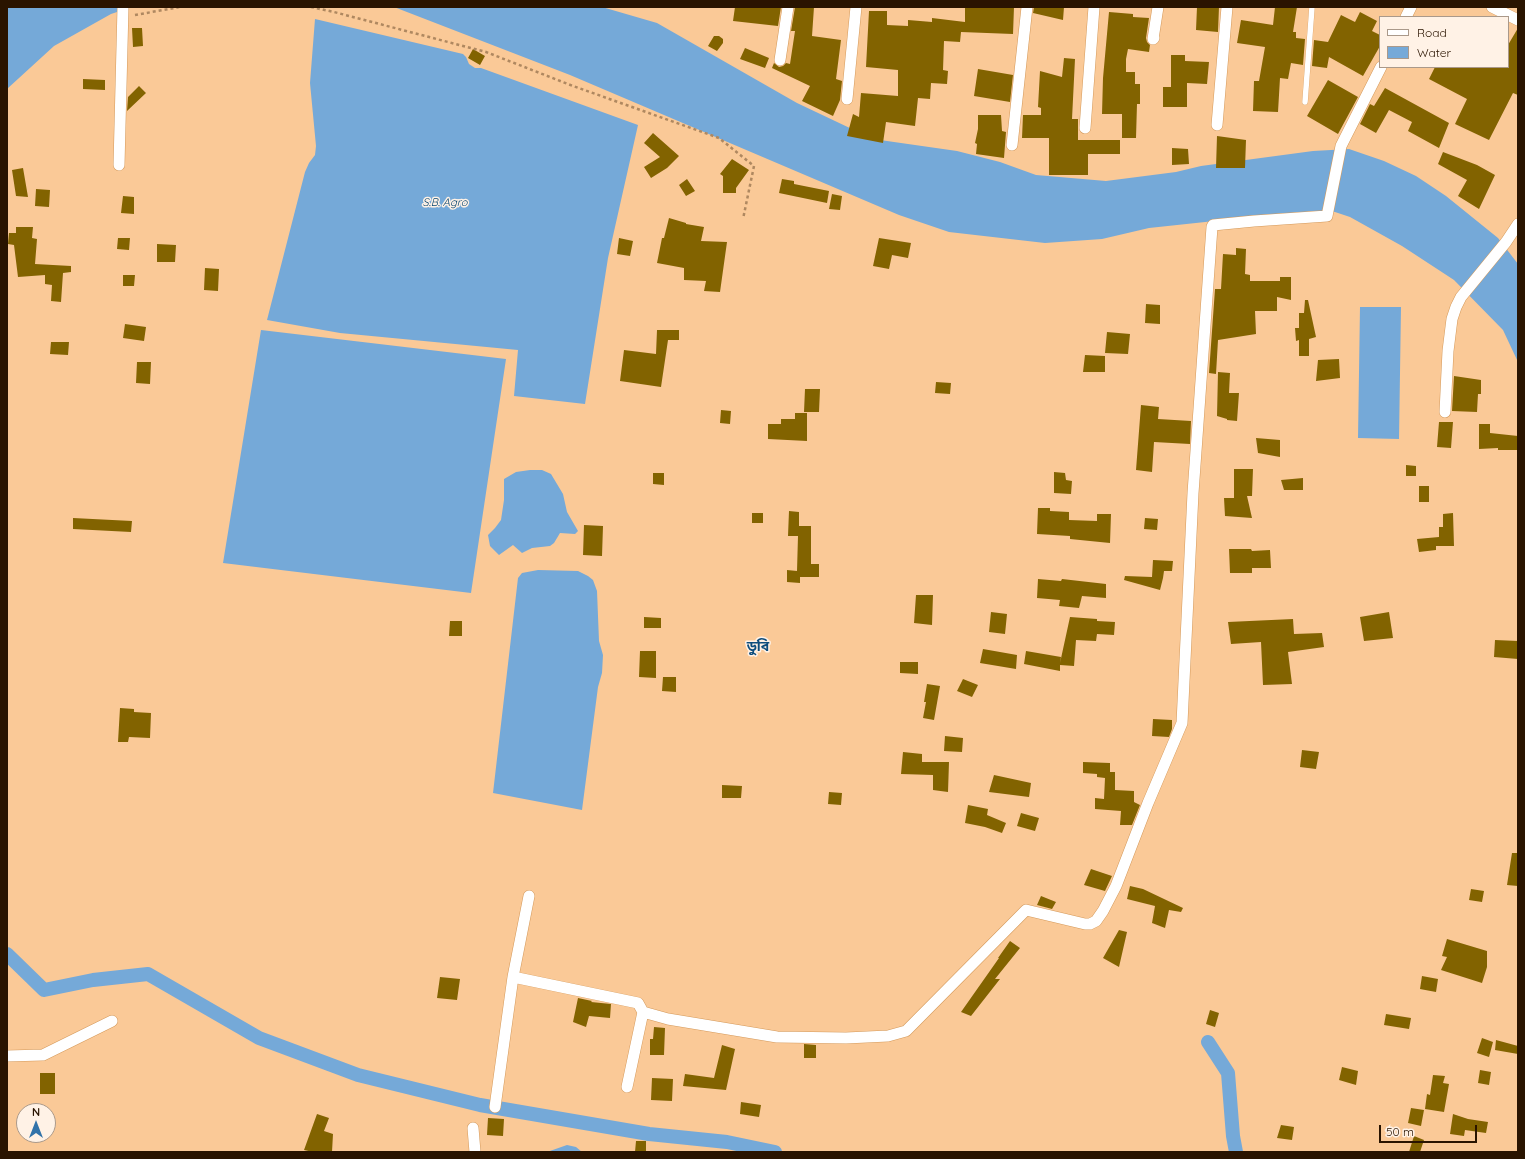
<!DOCTYPE html>
<meta charset="utf-8">
<style>
body{margin:0}
#map{position:relative;width:1525px;height:1159px;overflow:hidden;background:#fac997;font-family:Quicksand,sans-serif}
canvas{display:block}
.frame{position:absolute;inset:0;border:8px solid #2a1400;pointer-events:none}
.legend{position:absolute;left:1379px;top:16px;width:130px;height:52px;box-sizing:border-box;background:#fff2e6;border:1px solid #aa998a;margin:0;padding:5px 7px;list-style:none;font-size:12px;color:#2a1400}
.legend li{display:flex;align-items:center;gap:8px;height:20px}
.legend b{width:20px;border:1px solid #aa998a}
.north{position:absolute;left:16px;top:1103px;width:40px;height:40px;box-sizing:border-box;background:#fff2e6;border:1px solid #aa998a;border-radius:50%;rotate:0deg;font-size:11px;font-weight:700;line-height:16px;text-align:center;color:#2a1400}
.north::after{content:'';display:block;margin:auto;width:14px;height:18px;background:#3273a9;clip-path:polygon(50% 0,100% 100%,50% 72%,0 100%)}
.scale{position:absolute;left:1379px;top:1125px;width:98px;height:18px;box-sizing:border-box;border:2px solid #2a1400;border-top:0;padding-left:5px;font-size:12px;line-height:14px;white-space:nowrap;color:#2a1400;-webkit-text-stroke:3px #fff2e6;paint-order:stroke}
</style>
<div id="map">
<canvas width="1525" height="1159"></canvas>
<div class="frame"></div>
<ul class="legend">
<li><b style="height:5px;background:#fff"></b>Road</li>
<li><b style="height:11px;background:#75a9d8"></b>Water</li>
</ul>
<div class="north">N</div>
<div class="scale">50 m</div>
</div>
<script>
const ctx = document.querySelector('canvas').getContext('2d');
ctx.lineJoin = 'round';
function fill(path, color) {
  ctx.fillStyle = color;
  ctx.fill(path, 'evenodd');
}
function poly(rows) {
  const path = new Path2D();
  for (const r of rows) {
    path.moveTo(r[0], r[1]);
    for (let i = 2; i < r.length; i += 2) path.lineTo(r[i], r[i + 1]);
  }
  return path;
}
function trace(path, color, width, dash) {
  ctx.strokeStyle = color;
  ctx.lineWidth = width;
  ctx.lineCap = dash ? 'butt' : 'round';
  ctx.setLineDash(dash || []);
  ctx.stroke(path);
}
function label(font, color, halo, rows, align = 'center') {
  ctx.font = font + ' Quicksand,"Noto Sans Bengali",sans-serif';
  ctx.lineWidth = 3;
  ctx.setLineDash([]);
  ctx.textBaseline = 'middle';
  ctx.strokeStyle = halo;
  ctx.fillStyle = color;
  for (const [text, x, y, turn = 0] of rows) {
    ctx.save();
    ctx.translate(x, y);
    ctx.rotate((+turn || 0) * Math.PI / 180);
    ctx.textAlign = isNaN(turn) ? turn : align;
    if (halo) ctx.strokeText(text, 0, 0);
    ctx.fillText(text, 0, 0);
    ctx.restore();
  }
}
const water = poly([
 [7,7,132,7,111,14,54,46,7,89],
 [394,7,602,7,657,23,797,103,873,139,957,151,1000,162,1036,175,1106,181,1176,172,1201,166,1313,151,1349,149,1384,161,1416,176,1446,196,1498,238,1518,264,1518,362,1503,330,1454,280,1402,246,1350,217,1335,212,1320,211,1280,214,1149,228,1102,239,1045,243,949,232,899,215,570,75],
 [315,19,463,54,466,57,469,64,475,68,481,68,638,125,608,258,585,404,514,396,518,350,340,333,267,320,305,172,309,163,315,155,316,146,310,83],
 [1360,307,1401,307,1399,439,1358,438],
 [261,330,506,359,471,593,223,563],
 [530,470,542,470,551,474,563,494,567,512,578,531,575,534,560,533,554,543,550,546,532,548,522,553,513,545,499,555,490,546,488,535,495,528,501,520,504,500,504,479,516,472],
 [538,570,578,571,588,576,593,580,597,591,599,641,603,655,602,673,598,687,582,810,493,793,518,578,522,573],
 [567,1145,576,1147,582,1152,547,1152]
]);
const canal = poly([
 [7,954,44,990,93,980,148,974,259,1038,358,1075,480,1105,649,1134,727,1142,775,1152],
 [1208,1042,1228,1073,1233,1136,1236,1152]
]);
const building = poly([
 [735,7,781,7,778,26,733,21],
 [795,7,814,7,812,36,841,40,836,79,842,81,840,100,833,116,802,101,810,86,772,68,774,63,779,67,783,66,786,63,790,64,795,31,791,31],
 [965,7,1014,7,1013,34,961,32,960,42,944,41,943,70,948,71,947,84,931,83,930,99,918,98,915,126,886,122,883,143,847,136,853,114,859,117,861,93,898,96,898,70,866,67,869,11,887,11,887,25,908,26,908,20,932,22,932,18,965,22],
 [1034,7,1064,7,1063,20,1033,13],
 [1197,7,1219,7,1218,32,1196,30],
 [1275,7,1297,7,1293,32,1296,32,1296,38,1305,39,1303,65,1291,63,1288,79,1280,78,1278,112,1253,111,1254,81,1259,81,1265,47,1237,43,1241,20,1273,25],
 [1109,12,1133,14,1133,17,1149,18,1146,38,1147,42,1150,45,1149,52,1128,49,1126,59,1126,72,1135,72,1135,84,1140,84,1140,104,1137,104,1136,138,1122,138,1122,114,1102,114,1103,78],
 [1360,12,1377,21,1372,31,1380,35,1380,46,1363,76,1329,57,1327,68,1312,66,1314,40,1328,42,1341,15,1355,22],
 [132,28,142,28,143,46,133,47],
 [1518,28,1518,95,1513,93,1489,140,1455,124,1467,99,1429,79,1435,67,1508,67,1508,45],
 [714,36,719,36,723,39,723,43,717,51,708,46],
 [745,48,769,58,765,68,740,59],
 [473,49,485,56,480,65,468,58],
 [1171,55,1185,55,1185,61,1209,62,1207,84,1187,83,1187,107,1163,107,1163,87,1171,87],
 [1064,58,1075,59,1072,119,1078,119,1078,140,1120,140,1120,154,1088,154,1088,175,1049,175,1049,138,1022,138,1023,115,1041,115,1041,108,1038,107,1040,71,1062,77],
 [978,69,1013,75,1010,102,974,96],
 [83,79,105,80,105,90,83,89],
 [1328,80,1358,97,1338,134,1307,116],
 [139,86,146,93,127,111,128,97],
 [1385,88,1449,123,1439,148,1408,131,1412,122,1389,110,1376,133,1360,124,1370,104,1374,106],
 [978,115,1001,115,1002,131,1006,132,1004,158,976,154,977,144,975,143,978,129],
 [653,133,679,156,667,168,651,178,644,167,660,157,644,143],
 [1217,136,1246,140,1245,168,1216,168],
 [1172,148,1188,149,1189,164,1172,165],
 [1443,152,1477,165,1495,175,1479,209,1458,196,1467,180,1438,164],
 [732,159,749,170,736,188,736,193,723,193,723,176,720,174],
 [23,168,28,197,16,196,12,170],
 [687,179,695,191,686,196,679,185],
 [782,179,794,181,794,184,829,191,827,203,779,193],
 [36,189,50,190,49,207,35,206],
 [832,194,842,196,840,210,829,209],
 [123,196,134,197,134,214,121,213],
 [669,218,686,223,686,224,704,227,701,241,727,242,720,292,704,291,706,281,684,280,684,268,657,263,662,238,664,238],
 [16,227,33,227,32,238,37,239,35,264,71,266,71,272,63,273,61,302,51,301,52,285,45,284,45,275,18,277,14,245,8,244,9,233,16,233],
 [118,238,130,238,129,250,117,249],
 [619,238,633,241,630,256,617,254],
 [879,238,911,243,908,258,892,255,889,269,873,266],
 [157,244,176,245,175,262,157,262],
 [1236,248,1246,249,1245,274,1250,275,1250,281,1280,281,1280,277,1291,277,1291,300,1277,297,1277,311,1255,311,1256,334,1218,340,1216,374,1209,373,1215,289,1221,289,1223,254,1236,255],
 [205,268,219,269,218,291,204,290],
 [123,275,135,275,134,286,123,286],
 [1305,300,1308,300,1316,337,1309,339,1309,356,1299,356,1299,340,1296,341,1295,328,1299,328,1299,313,1304,313],
 [1146,304,1160,305,1160,324,1145,323],
 [125,324,146,327,144,341,123,338],
 [657,330,679,330,679,340,668,340,661,387,620,381,624,350,656,354],
 [1107,332,1130,334,1128,354,1105,353],
 [51,342,69,342,68,355,50,354],
 [1085,355,1105,356,1105,372,1083,372],
 [1339,359,1340,378,1316,381,1318,360],
 [137,362,151,362,150,384,136,383],
 [1218,372,1230,373,1229,393,1239,393,1237,421,1227,420,1227,419,1217,416],
 [1454,376,1481,380,1481,394,1478,394,1477,412,1452,411],
 [936,382,951,383,950,394,935,393],
 [805,389,820,389,819,412,804,412],
 [1141,405,1159,407,1158,419,1191,421,1190,444,1154,442,1152,472,1136,470],
 [721,410,731,411,730,424,720,423],
 [795,413,807,413,807,441,768,439,768,424,781,424,781,419,795,419],
 [1439,422,1453,422,1451,448,1437,447],
 [1479,424,1490,424,1490,433,1518,436,1518,450,1498,450,1498,448,1479,449],
 [1256,438,1280,440,1280,457,1258,453],
 [1406,465,1416,466,1416,476,1406,476],
 [1234,469,1253,469,1252,496,1247,496,1252,518,1225,516,1224,498,1234,498],
 [1054,472,1065,473,1066,480,1072,481,1071,494,1054,493],
 [653,473,664,473,664,485,653,484],
 [1303,478,1303,490,1284,490,1281,480],
 [1419,486,1429,486,1429,502,1419,502],
 [1038,508,1050,508,1050,511,1069,512,1069,520,1097,521,1097,514,1111,514,1110,543,1070,539,1070,536,1037,534],
 [789,511,799,512,799,526,811,526,811,564,819,564,819,577,800,577,800,583,787,582,787,570,797,571,798,536,788,536],
 [752,513,763,513,763,523,752,523],
 [1453,513,1454,546,1436,546,1436,550,1419,552,1417,539,1439,537,1439,527,1443,527,1443,514],
 [73,518,132,521,131,532,73,529],
 [1145,518,1158,519,1157,530,1144,529],
 [584,525,603,526,602,556,583,555],
 [1229,549,1251,549,1252,551,1270,550,1271,568,1252,568,1252,573,1230,573],
 [1153,560,1173,561,1172,571,1164,571,1163,578,1160,590,1124,580,1125,576,1152,577],
 [1038,579,1061,581,1062,579,1106,584,1106,598,1082,596,1079,608,1059,606,1060,600,1037,598],
 [916,595,933,595,932,625,914,623],
 [991,612,1007,614,1005,634,989,632],
 [1389,612,1393,638,1364,641,1360,617],
 [644,617,661,618,661,628,644,628],
 [1070,617,1097,619,1097,621,1115,622,1114,635,1097,634,1096,641,1076,640,1074,666,1060,665,1060,671,1024,664,1026,651,1061,657,1060,663],
 [1293,619,1294,634,1322,633,1324,647,1288,652,1292,684,1263,685,1261,642,1231,644,1228,622],
 [450,621,462,621,462,636,449,636],
 [1495,640,1518,641,1518,659,1494,657],
 [983,649,1017,655,1016,669,980,663],
 [640,651,656,651,656,678,639,677],
 [900,662,918,662,918,674,900,673],
 [663,677,676,677,676,692,662,691],
 [963,679,978,685,972,697,957,691],
 [927,684,940,686,934,720,923,718,926,702,924,702],
 [120,708,134,709,134,712,151,713,150,738,129,737,128,742,118,742],
 [1153,719,1172,720,1172,729,1169,737,1152,736],
 [945,736,963,738,962,752,944,751],
 [1302,750,1319,752,1316,769,1300,767],
 [903,752,922,754,922,762,949,762,948,792,933,790,933,775,901,774],
 [1083,762,1110,763,1110,772,1115,772,1115,790,1134,791,1134,802,1140,805,1132,825,1120,825,1121,811,1095,809,1095,798,1104,799,1105,778,1097,777,1097,774,1083,773],
 [994,775,1031,783,1029,797,989,792],
 [722,785,742,786,741,798,722,798],
 [829,792,842,793,841,805,828,804],
 [968,805,988,809,987,815,1006,823,1002,833,985,827,965,823],
 [1021,813,1039,818,1035,831,1017,826],
 [1512,853,1518,853,1518,886,1507,885],
 [1091,869,1112,876,1105,891,1084,885],
 [1130,886,1143,889,1183,908,1181,912,1169,910,1165,928,1152,923,1155,906,1127,899],
 [1471,889,1484,891,1482,902,1469,900],
 [1041,896,1056,902,1052,909,1037,905],
 [1119,930,1127,932,1119,967,1103,958],
 [1447,939,1487,951,1487,967,1482,983,1441,970,1447,957,1442,956],
 [1010,941,1020,948,995,979,1000,979,971,1016,961,1012,999,958,998,958],
 [1422,976,1438,979,1436,992,1420,989],
 [440,977,460,979,457,1000,437,998],
 [578,998,592,1001,591,1002,611,1004,610,1018,589,1016,586,1027,573,1022],
 [1210,1010,1219,1013,1215,1027,1206,1024],
 [1386,1014,1411,1018,1409,1029,1384,1025],
 [654,1027,665,1028,664,1055,650,1055,650,1039,653,1039],
 [1482,1038,1493,1042,1489,1057,1477,1053],
 [1496,1040,1518,1046,1518,1054,1495,1050],
 [804,1044,816,1045,816,1058,804,1058],
 [722,1045,735,1049,726,1090,683,1086,685,1074,714,1078],
 [1342,1067,1358,1071,1356,1085,1339,1080],
 [1480,1070,1491,1072,1489,1085,1478,1083],
 [40,1073,55,1073,55,1094,40,1094],
 [1433,1075,1445,1076,1443,1083,1449,1084,1444,1112,1425,1109,1427,1094,1430,1095],
 [652,1078,673,1079,672,1101,651,1100],
 [741,1102,761,1105,759,1117,740,1114],
 [1411,1108,1424,1110,1421,1126,1408,1123],
 [317,1114,329,1118,324,1131,333,1134,332,1152,313,1152,304,1150],
 [1453,1114,1468,1119,1488,1122,1486,1133,1465,1130,1464,1136,1450,1134],
 [488,1118,504,1119,503,1136,487,1135],
 [1281,1125,1294,1127,1292,1140,1277,1138],
 [1414,1136,1424,1140,1420,1152,1409,1152],
 [636,1141,646,1141,646,1152,635,1152]
]);
const path = poly([
 [311,7,334,12,486,52,573,86,719,138,754,166,743,219],
 [135,15,180,7]
]);
const service = poly([
 [1305,102,1312,7]
]);
const minor = poly([
 [1492,7,1518,20],
 [1406,17,1411,7],
 [1154,38,1153,39,1158,7],
 [780,60,788,7],
 [847,99,856,7],
 [1217,125,1227,7],
 [1085,128,1094,7],
 [1012,145,1027,7],
 [119,165,123,7],
 [1445,412,1448,351,1452,319,1456,307,1461,297,1506,242,1518,224],
 [513,977,638,1003,643,1012,627,1087],
 [643,1012,668,1019,777,1037,846,1038,888,1036,906,1031,1026,910,1085,924,1090,924,1096,921,1103,911,1116,886,1148,803,1182,723,1193,493,1212,227,1213,225,1254,221,1327,216,1341,146,1381,67],
 [7,1056,43,1055,112,1021],
 [495,1107,513,977,529,896],
 [473,1128,475,1152]
]);
const waterNames = [
 ["S.B. Agro",445,203]
];
const districtNames = [
 ["ডুবি",758,647]
];
fill(water, '#75a9d8');
trace(canal, '#75a9d8', 14);
fill(building, '#826300');
trace(service, '#d4995a', 6);
trace(minor, '#d4995a', 12);
trace(path, '#af8860', 2.5, [3, 3]);
trace(service, '#fff', 5.5);
trace(minor, '#fff', 11);
label('italic 11px', '#054470', '#fff2e6', waterNames);
label('bold 14px', '#0e4d7d', '#fff2e6', districtNames);
</script>
